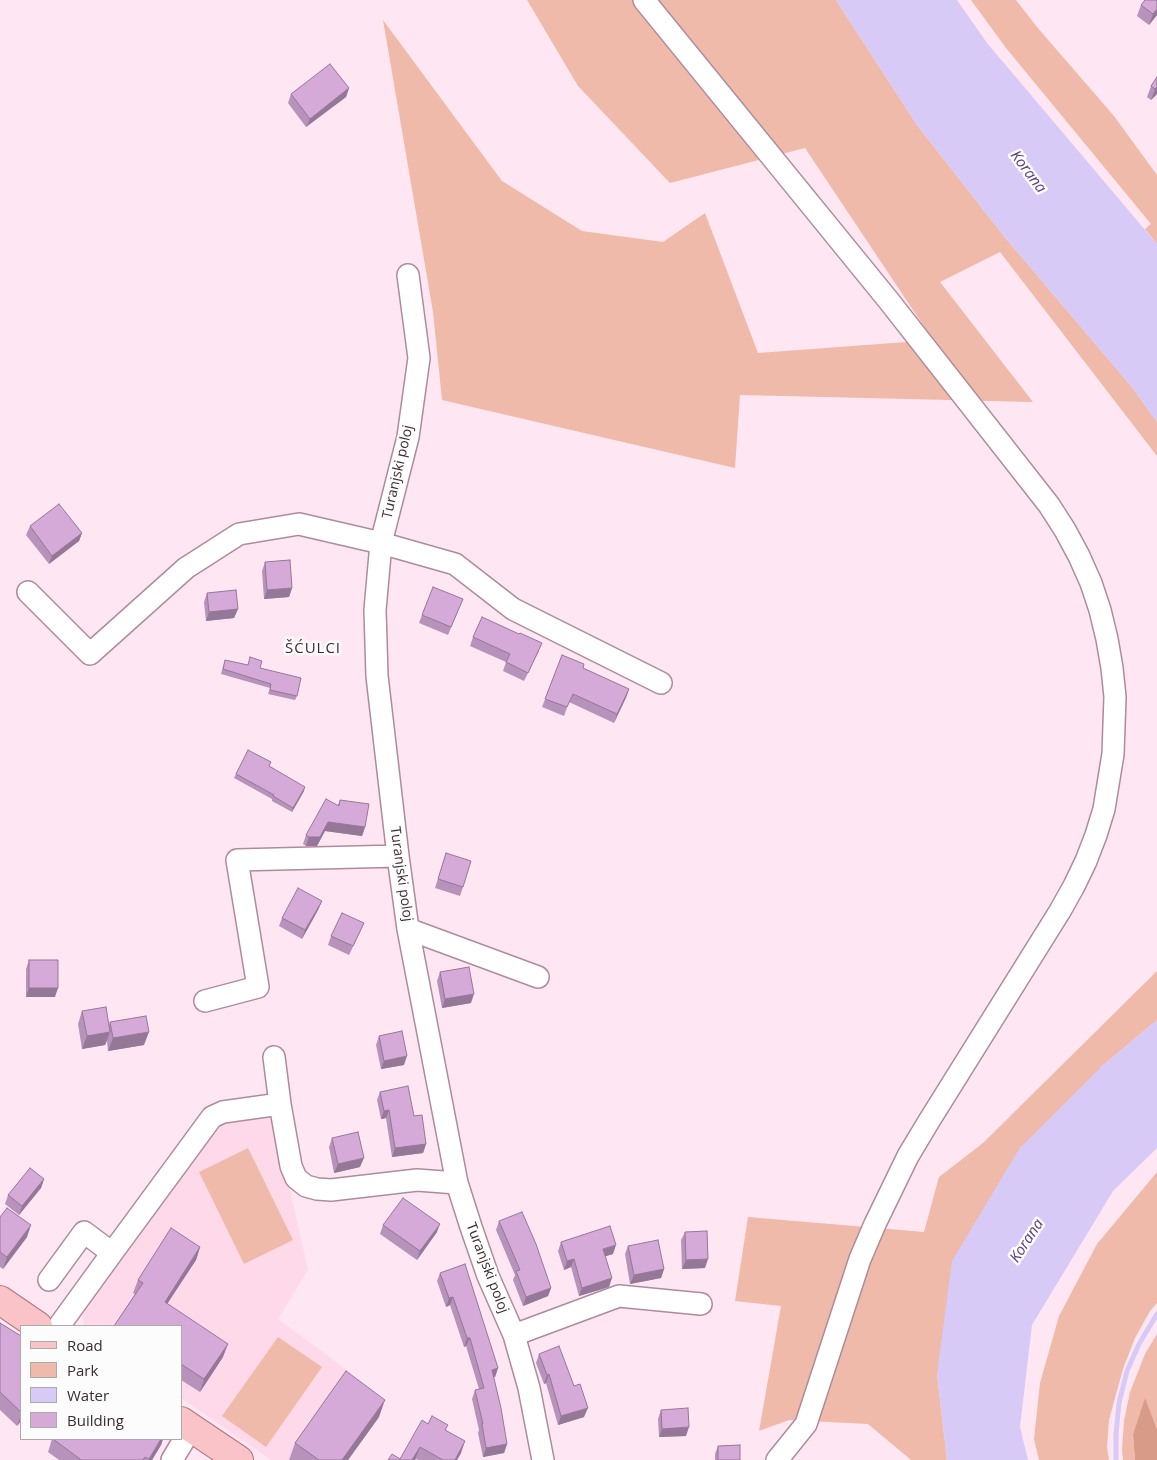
<!DOCTYPE html>
<meta charset="utf-8">
<style>
body{margin:0}
#map{position:relative;width:1157px;height:1460px;overflow:hidden;background:#fee7f2;font-family:"Open Sans",sans-serif}
canvas{display:block}
.legend{position:absolute;left:20px;top:1325px;width:162px;height:115px;box-sizing:border-box;background:#fcfcfc;border:1px solid #aea9ab;margin:0;padding:6px 9px;list-style:none;font-size:15px;color:#3a2c32}
.legend li{display:flex;align-items:center;gap:10px;height:25px}
.legend b{width:25px;border:1px solid #aea9ab}
</style>
<div id="map">
<canvas width="1157" height="1460"></canvas>
<ul class="legend">
<li><b style="height:6px;background:#f9c3c8"></b>Road</li>
<li><b style="height:14px;background:#efbaa9"></b>Park</li>
<li><b style="height:14px;background:#d7caf7"></b>Water</li>
<li><b style="height:14px;background:#d5aad8"></b>Building</li>
</ul>
</div>
<script>
const ctx = document.querySelector('canvas').getContext('2d');
ctx.lineJoin = 'round';
function fill(path, color) {
  ctx.fillStyle = color;
  ctx.fill(path, 'evenodd');
}
function poly(rows) {
  const path = new Path2D();
  for (const r of rows) {
    path.moveTo(r[0], r[1]);
    for (let i = 2; i < r.length; i += 2) path.lineTo(r[i], r[i + 1]);
  }
  return path;
}
function trace(path, color, width, dash) {
  ctx.strokeStyle = color;
  ctx.lineWidth = width;
  ctx.lineCap = dash ? 'butt' : 'round';
  ctx.setLineDash(dash || []);
  ctx.stroke(path);
}
function label(font, color, halo, rows, align = 'center') {
  ctx.font = font + ' "Open Sans",sans-serif';
  ctx.lineWidth = 5;
  ctx.setLineDash([]);
  ctx.textBaseline = 'middle';
  ctx.strokeStyle = halo;
  ctx.fillStyle = color;
  for (const [text, x, y, turn = 0] of rows) {
    ctx.save();
    ctx.translate(x, y);
    ctx.rotate((+turn || 0) * Math.PI / 180);
    ctx.textAlign = isNaN(turn) ? turn : align;
    if (halo) ctx.strokeText(text, 0, 0);
    ctx.fillText(text, 0, 0);
    ctx.restore();
  }
}
const built = poly([
 [273,1114,308,1270,278,1319,351,1373,288,1460,271,1460,181,1398,181,1326,84,1326,82,1312,219,1122]
]);
const green = poly([
 [527,0,836,0,917,125,1003,235,1131,386,1157,422,1157,456,1000,252,940,282,1033,402,740,395,735,468,442,400,433,312,383,20,502,181,582,231,663,242,705,213,758,353,933,340,805,148,670,183,578,86],
 [971,0,1016,0,1037,27,1114,116,1157,175,1157,244,1145,229,1151,224,1006,48],
 [1157,971,1157,1020,1101,1067,937,1374,947,1460,911,1460,868,1424,789,1420,759,1431,781,1306,735,1301,748,1217,924,1232,939,1177,983,1143],
 [248,1148,293,1240,244,1264,199,1172],
 [1157,1172,1157,1303,1150,1311,1135,1338,1123,1369,1109,1420,1107,1447,1109,1460,1039,1460,1034,1439,1040,1383,1059,1316,1097,1244],
 [1157,1334,1157,1429,1145,1399,1133,1434,1135,1460,1123,1460,1122,1450,1124,1421,1130,1392,1145,1354],
 [278,1337,322,1367,266,1447,222,1416]
]);
const forest = poly([
 [1145,1398,1157,1429,1157,1460,1135,1460,1133,1434]
]);
const water = poly([
 [836,0,957,0,987,43,1157,244,1157,422,1131,386,1003,235,917,125],
 [1157,1020,1157,1148,1113,1191,1032,1325,1020,1427,1028,1460,947,1460,937,1374,952,1261,1019,1149,1101,1067]
]);
const stream = poly([
 [1116,1460,1116,1434,1119,1403,1127,1371,1139,1344,1157,1314]
]);
const minor = poly([
 [644,0,889,301,1049,505,1065,530,1079,556,1091,583,1100,610,1107,639,1112,668,1115,697,1113,754,1104,809,1096,835,1086,861,1074,886,1060,911,929,1121,908,1156,875,1224,860,1259,806,1424,777,1460],
 [408,275,419,358,408,437,381,543,375,610,377,676,398,856,408,929,457,1183,471,1227,488,1276,514,1335,529,1388,543,1460],
 [28,592,90,654,186,568,239,534,299,524,381,543,455,564,513,609,661,683],
 [408,929,538,977],
 [205,1001,258,987,237,860,398,856],
 [274,1057,280,1104,291,1166,296,1178,306,1186,317,1189,331,1190,417,1180,457,1183],
 [112,1253,212,1117,223,1112,280,1104],
 [49,1280,84,1232,112,1253,59,1326],
 [514,1335,619,1296,701,1304],
 [172,1460,191,1428]
]);
const major = poly([
 [0,1300,38,1326],
 [181,1421,239,1460]
]);
const wall = poly([
 [1141,5,1157,15,1149,25,1137,16],
 [1157,77,1157,94,1151,100,1147,97,1151,86],
 [349,88,346,97,306,127,288,103,291,94],
 [30,526,82,533,79,541,49,564,26,535],
 [265,562,292,588,289,597,264,599,262,571],
 [207,593,238,609,234,618,206,621,204,602],
 [463,599,448,635,419,623,422,615],
 [473,637,539,651,524,681,503,671,506,662,470,646],
 [562,655,583,668,629,689,614,723,569,702,564,716,542,707],
 [225,660,260,668,297,696,295,700,268,694,270,688,221,674],
 [271,762,269,766,304,791,292,812,272,801,272,799,234,778,236,774],
 [340,800,365,827,362,836,325,831,317,846,306,846,303,844,306,835,338,805],
 [446,853,463,887,460,896,435,888],
 [322,901,318,910,302,939,279,926,282,918],
 [364,923,360,932,349,955,328,945,331,936],
 [29,960,55,997,26,997,26,969],
 [440,972,471,1003,442,1008,437,981],
 [82,1011,109,1025,110,1022,144,1045,108,1051,107,1041,105,1045,82,1049,78,1024],
 [379,1036,404,1065,381,1069,376,1045],
 [380,1092,414,1116,426,1144,423,1153,392,1157,386,1118,381,1119,377,1100],
 [332,1138,360,1167,334,1173,329,1147],
 [44,1179,41,1188,19,1215,5,1204,8,1195],
 [0,1217,27,1237,3,1269,0,1267],
 [499,1221,551,1288,548,1296,523,1306,513,1280,515,1275,496,1230],
 [383,1225,437,1232,417,1260,380,1234],
 [685,1232,705,1268,682,1269,681,1240],
 [561,1242,613,1254,605,1256,609,1287,579,1296,571,1267,564,1270,558,1251],
 [628,1246,664,1269,661,1278,630,1284,625,1254],
 [200,1247,196,1260,167,1303,223,1357,200,1392,181,1380,181,1326,114,1326,135,1294,133,1293,138,1280],
 [440,1273,498,1368,495,1377,493,1377,507,1444,504,1453,483,1457,478,1433,479,1430,472,1399,475,1390,479,1389,466,1346,464,1347,450,1305,446,1307,437,1281],
 [0,1323,21,1336,21,1421,17,1426,0,1410],
 [539,1354,584,1417,558,1425,546,1383,544,1384,536,1363],
 [661,1410,686,1436,659,1437,658,1419],
 [379,1417,348,1460,289,1460,295,1443],
 [428,1424,446,1430,461,1453,457,1460,418,1460,416,1459,415,1460,388,1460,400,1459],
 [52,1439,163,1439,161,1445,152,1460,59,1460,48,1452],
 [718,1446,740,1460,715,1460,715,1454]
]);
const shadedWall = poly([
 [1157,9,1157,15,1149,25,1153,14],
 [1157,87,1157,94,1151,100,1155,89],
 [349,88,346,97,306,127,310,119],
 [82,533,79,541,49,564,52,556],
 [292,588,289,597,264,599,267,590],
 [238,609,234,618,206,621,209,612],
 [629,689,626,698,614,723,617,714],
 [305,787,304,791,292,812,293,808],
 [328,822,365,827,362,836,325,831,317,846,306,846,309,837],
 [322,901,318,910,302,939,305,930],
 [29,988,58,988,55,997,26,997],
 [474,994,471,1003,442,1008,445,999],
 [110,1032,105,1045,82,1049,87,1036],
 [149,1032,144,1045,108,1051,113,1038],
 [407,1056,404,1065,381,1069,384,1061],
 [389,1110,386,1118,381,1119,384,1111],
 [426,1144,423,1153,392,1157,395,1148],
 [364,1158,360,1167,334,1173,338,1164],
 [44,1179,41,1188,19,1215,22,1206],
 [440,1224,437,1232,417,1260,420,1251],
 [31,1225,27,1237,3,1269,7,1257],
 [616,1245,613,1254,600,1258,603,1249],
 [200,1247,196,1260,160,1315,165,1302],
 [574,1259,571,1267,564,1270,567,1261],
 [708,1259,705,1268,682,1269,686,1260],
 [664,1269,661,1278,630,1284,634,1275],
 [612,1278,609,1287,579,1296,582,1288],
 [551,1288,548,1296,523,1306,526,1297],
 [453,1297,450,1305,446,1307,449,1298],
 [467,1338,470,1338,466,1346,464,1347],
 [228,1344,223,1357,200,1392,204,1379],
 [498,1368,495,1377,489,1379,492,1370],
 [549,1374,546,1383,544,1384,547,1375],
 [385,1400,379,1417,348,1460,342,1460],
 [588,1408,584,1417,558,1425,561,1416],
 [21,1415,21,1421,17,1426],
 [689,1427,686,1436,659,1437,662,1429],
 [161,1439,163,1439,161,1445,152,1460,149,1460],
 [465,1441,461,1453,457,1460,455,1460],
 [507,1444,504,1453,483,1457,486,1448],
 [420,1447,415,1460,412,1460]
]);
const building = poly([
 [1145,0,1157,0,1157,9,1153,14,1141,5,1145,0],
 [330,64,349,88,310,119,291,94,330,64],
 [1157,77,1157,87,1155,89,1151,86,1157,77],
 [59,504,82,533,52,556,30,526,59,504],
 [290,560,292,588,267,590,265,562,290,560],
 [433,587,463,599,451,627,422,615,433,587],
 [236,590,238,609,209,612,207,593,236,590],
 [482,617,519,634,520,633,542,643,528,673,506,662,510,654,473,637,482,617],
 [562,655,584,664,583,668,629,689,617,714,573,694,567,707,545,699,562,655],
 [250,657,262,661,260,668,301,678,297,696,270,690,271,684,223,669,225,660,248,665,250,657],
 [248,750,271,762,269,766,305,787,293,808,273,796,274,795,236,774,248,750],
 [326,799,339,806,340,800,369,804,365,827,328,822,320,837,309,837,306,835,326,799],
 [446,853,471,861,463,887,438,879,446,853],
 [298,888,322,901,305,930,282,918,298,888],
 [342,913,364,923,353,946,331,936,342,913],
 [29,960,58,960,58,988,29,988,29,960],
 [469,967,474,994,445,999,440,972,469,967],
 [106,1007,110,1032,87,1036,82,1011,106,1007],
 [146,1016,149,1032,113,1038,110,1022,146,1016],
 [402,1031,407,1056,384,1061,379,1036,402,1031],
 [408,1086,414,1116,422,1115,426,1144,395,1148,389,1110,384,1111,380,1092,408,1086],
 [358,1132,364,1158,338,1164,332,1138,358,1132],
 [30,1168,44,1179,22,1206,8,1195,30,1168],
 [403,1198,440,1224,420,1251,383,1225,403,1198],
 [7,1208,31,1225,7,1257,0,1252,0,1217,7,1208],
 [522,1212,536,1244,551,1288,526,1297,516,1271,520,1270,499,1221,522,1212],
 [610,1226,616,1245,603,1249,612,1278,582,1288,574,1259,567,1261,561,1242,610,1226],
 [171,1228,200,1247,165,1302,228,1344,204,1379,181,1364,181,1326,114,1326,143,1283,138,1280,171,1228],
 [707,1231,708,1259,686,1260,685,1232,707,1231],
 [658,1240,664,1269,634,1275,628,1246,658,1240],
 [465,1264,498,1368,492,1370,501,1408,507,1444,486,1448,482,1424,483,1424,475,1390,484,1388,470,1338,467,1338,453,1297,449,1298,440,1273,465,1264],
 [0,1323,21,1336,21,1412,0,1392,0,1323],
 [559,1346,574,1386,580,1384,588,1408,561,1416,549,1374,547,1375,539,1354,559,1346],
 [346,1371,385,1400,342,1460,319,1460,295,1443,346,1371],
 [688,1408,689,1427,662,1429,661,1410,688,1408],
 [432,1416,448,1425,445,1430,465,1441,455,1460,443,1460,420,1447,412,1460,388,1460,392,1454,400,1459,422,1420,428,1424,432,1416],
 [53,1439,161,1439,149,1459,145,1457,143,1460,80,1460,80,1459,53,1439],
 [740,1445,740,1460,718,1460,718,1446,740,1445]
]);
const streetNames = [
 ["Turanjski poloj",398,472,-77],
 ["Turanjski poloj",401,874,82],
 ["Turanjski poloj",487,1268,69]
];
const waterNames = [
 ["Korana",1028,172,53],
 ["Korana",1027,1241,-57]
];
const neighbourhoodNames = [
 ["ŠĆULCI",313,649]
];
fill(built, '#fed9ea');
fill(green, '#efbaa9');
fill(forest, '#d89b88');
fill(water, '#d7caf7');
trace(stream, '#d7caf7', 5);
trace(minor, '#ae8b9b', 24);
trace(major, '#b4747c', 30);
trace(minor, '#fff', 21);
trace(major, '#f9c3c8', 28);
fill(wall, '#b792ba');
fill(shadedWall, '#957797');
fill(building, '#d5aad8');
trace(building, '#957797', 1);
label('14px', '#3a2c32', '#fcfcfc', streetNames);
label('italic 15px', '#594184', '#fcfcfc', waterNames);
ctx.letterSpacing = '1px';
label('15px', '#422634', '#fcfcfc', neighbourhoodNames);
ctx.letterSpacing = '0px';
</script>
